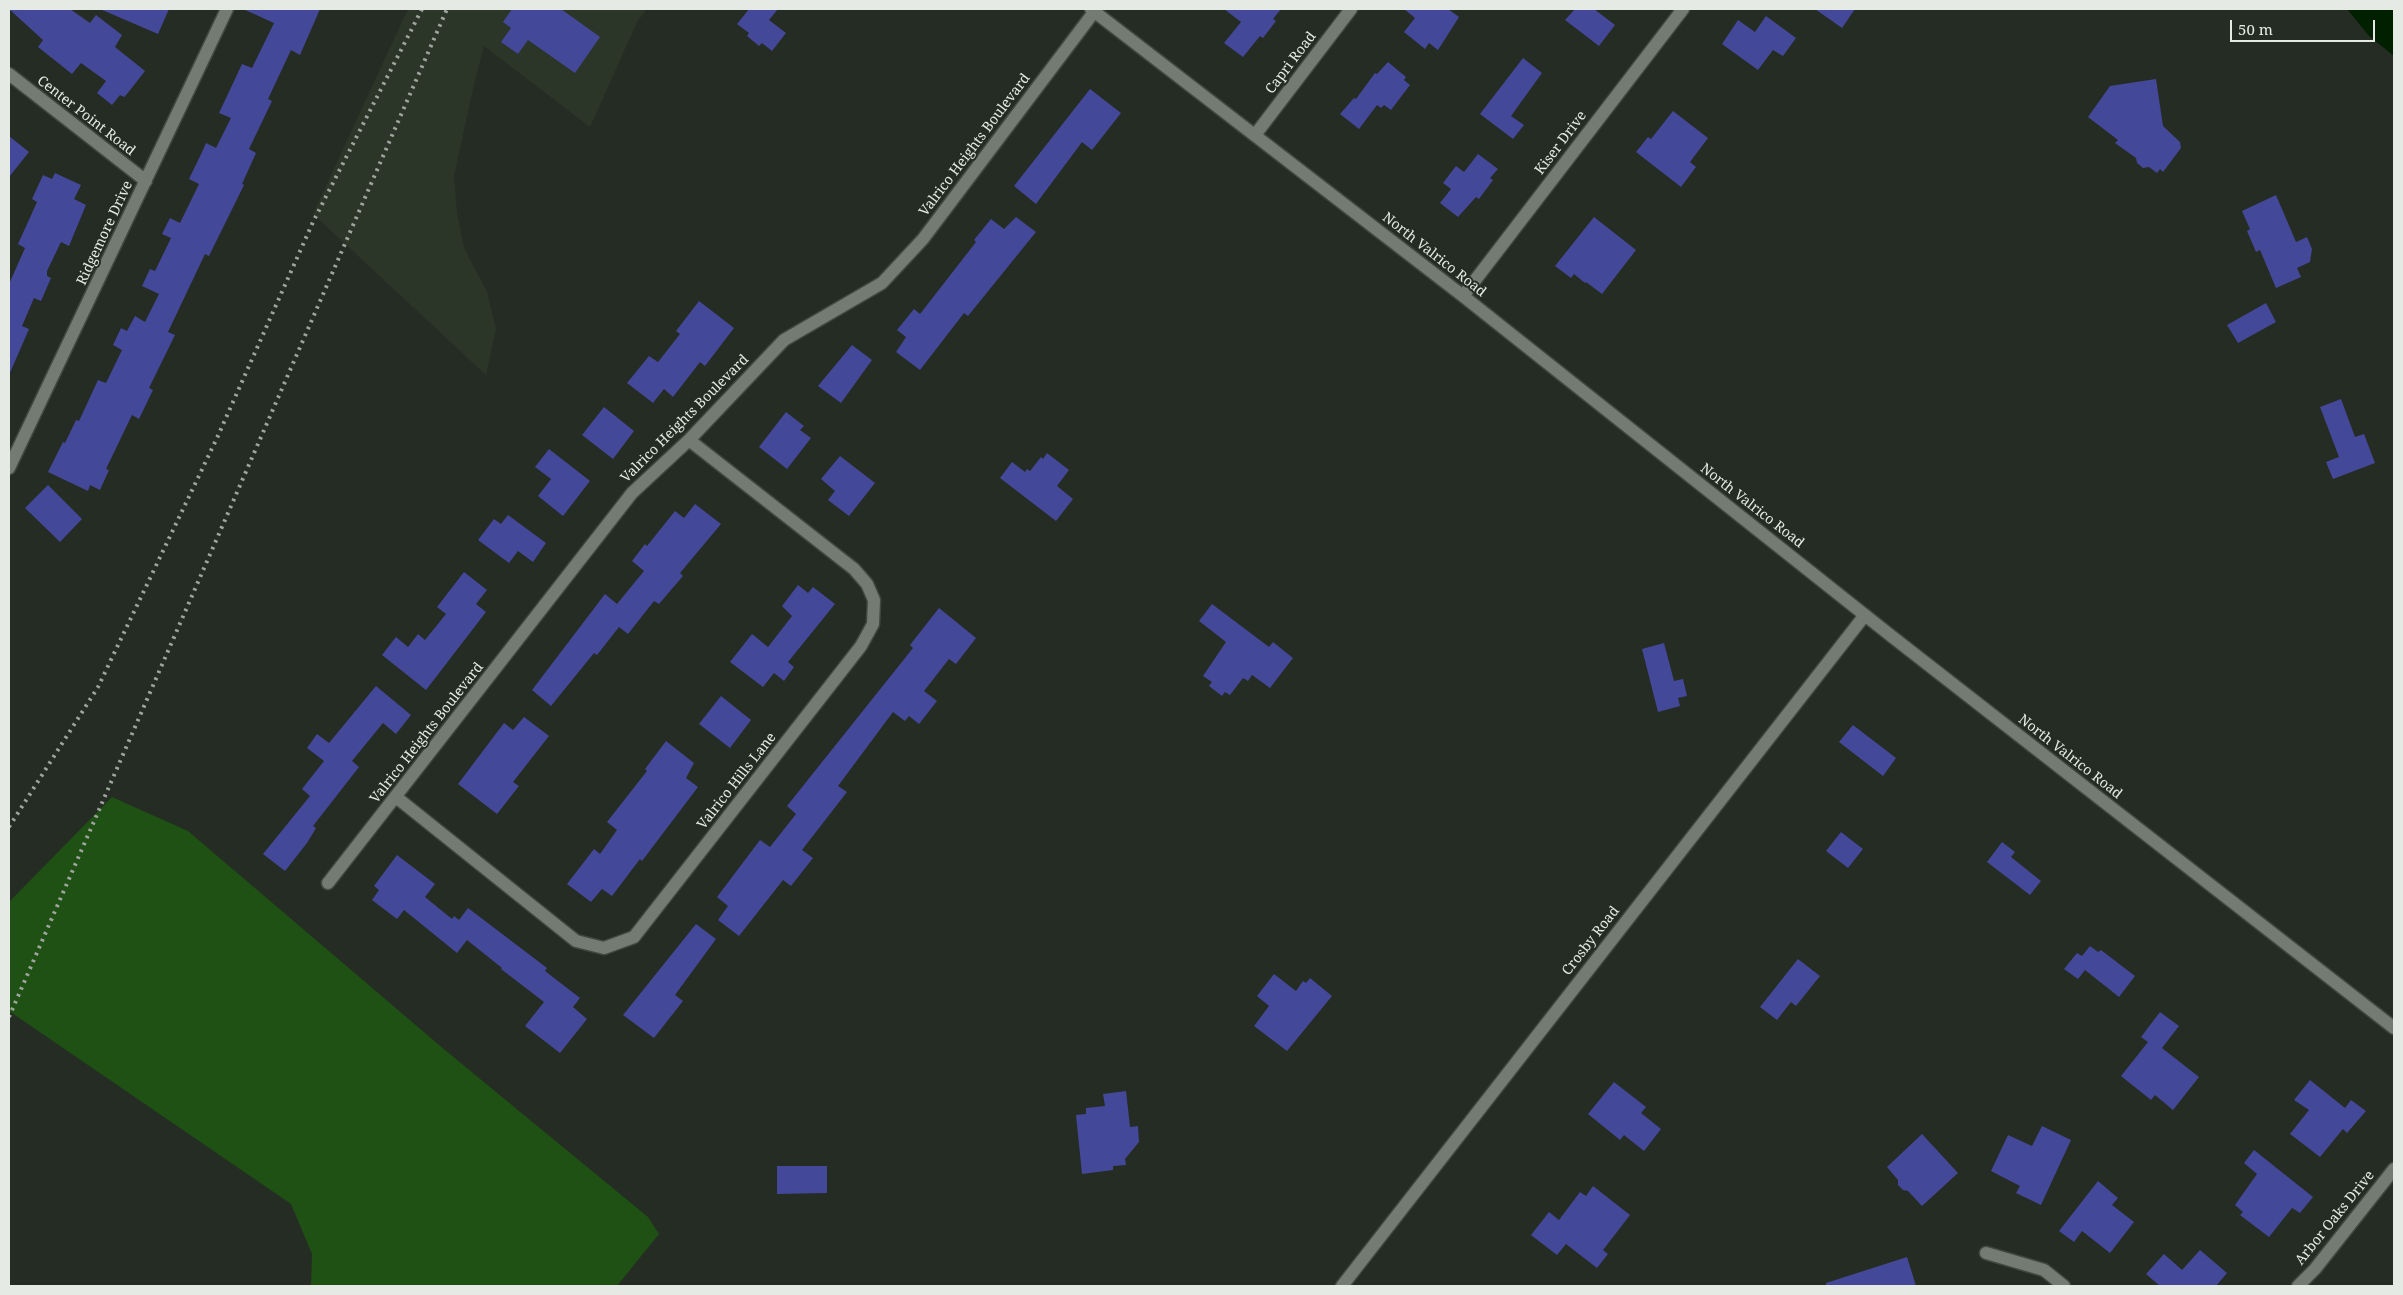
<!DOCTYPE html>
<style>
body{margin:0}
#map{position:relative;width:2403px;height:1295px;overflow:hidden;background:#252c24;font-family:"Noto Serif",serif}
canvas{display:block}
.frame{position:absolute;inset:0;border:10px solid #e6eae5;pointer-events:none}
.scale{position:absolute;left:2230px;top:20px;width:145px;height:22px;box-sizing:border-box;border:2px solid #e6eae5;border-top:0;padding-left:6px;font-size:15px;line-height:18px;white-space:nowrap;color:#e6eae5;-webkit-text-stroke:4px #252c24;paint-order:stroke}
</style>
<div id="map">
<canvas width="2403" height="1295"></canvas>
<div class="frame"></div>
<div class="scale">50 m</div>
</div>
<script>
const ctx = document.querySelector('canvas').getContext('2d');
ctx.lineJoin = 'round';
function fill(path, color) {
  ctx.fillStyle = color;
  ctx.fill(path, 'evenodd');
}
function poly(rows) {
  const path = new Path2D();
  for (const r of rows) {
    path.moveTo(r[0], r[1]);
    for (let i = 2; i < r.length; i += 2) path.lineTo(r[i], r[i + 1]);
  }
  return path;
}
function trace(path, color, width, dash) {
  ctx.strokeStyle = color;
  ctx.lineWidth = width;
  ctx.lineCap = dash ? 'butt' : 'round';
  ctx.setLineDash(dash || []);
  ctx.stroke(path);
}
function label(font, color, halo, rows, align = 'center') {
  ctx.font = font + ' "Noto Serif",serif';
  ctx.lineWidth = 4;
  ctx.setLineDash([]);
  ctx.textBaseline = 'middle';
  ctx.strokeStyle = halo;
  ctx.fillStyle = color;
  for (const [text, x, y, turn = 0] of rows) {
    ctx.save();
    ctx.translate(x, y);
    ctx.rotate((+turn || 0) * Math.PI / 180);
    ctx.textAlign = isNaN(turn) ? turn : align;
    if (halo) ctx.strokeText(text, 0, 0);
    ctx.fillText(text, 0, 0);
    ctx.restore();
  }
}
const built = poly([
 [408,9,647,9,637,22,590,127,484,46,474,84,454,176,457,213,464,248,487,292,496,329,486,375,313,214]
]);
const green = poly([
 [112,797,188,831,445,1050,648,1217,659,1234,617,1286,311,1286,312,1254,291,1204,9,1011,9,902]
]);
const water = poly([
 [2347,9,2394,9,2394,56,2369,36]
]);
const building = poly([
 [9,9,70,9,90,23,96,15,122,35,115,47,145,71,127,94,124,97,120,95,112,105,97,93,106,81,81,63,72,74,38,47,43,40],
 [100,9,169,9,158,34],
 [243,9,320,9,300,55,291,50,268,99,272,101,249,149,256,153,242,184,244,185,209,256,205,254,168,332,175,335,149,388,153,390,139,419,132,415,106,469,109,470,100,490,90,485,88,491,48,472,63,442,65,443,76,420,79,421,98,380,106,383,122,350,113,345,121,328,127,331,135,316,145,322,159,294,142,286,150,269,155,271,171,238,162,234,170,218,180,223,199,184,189,179,203,150,206,143,216,148,231,118,219,113,242,64,252,68,274,23],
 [512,9,561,9,600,37,575,73,528,40,518,54,501,42,511,28,503,22],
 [749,9,778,9,769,20,786,33,772,51,762,43,759,46,747,36,749,33,737,24],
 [1224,9,1281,9,1273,19,1276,21,1263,38,1260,36,1243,57,1224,43,1241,22],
 [1404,9,1448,9,1459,17,1438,50,1429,43,1425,49,1404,32,1415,18],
 [1575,9,1594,9,1615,25,1599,46,1565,20],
 [1815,9,1855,9,1842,28],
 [1766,16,1796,38,1783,56,1773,50,1758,70,1722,44,1738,20,1755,32],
 [1523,58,1542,73,1511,116,1524,125,1513,139,1480,114],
 [1388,62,1406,77,1404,80,1410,85,1391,110,1384,105,1381,108,1377,105,1359,129,1340,114,1354,98,1356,99,1375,73,1377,74],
 [2156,79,2163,126,2180,142,2181,148,2163,172,2160,169,2157,173,2149,167,2143,168,2137,163,2136,158,2115,143,2118,140,2088,117,2110,86],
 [1090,89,1121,113,1092,150,1082,142,1036,204,1014,186],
 [1673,111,1708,138,1690,162,1696,167,1681,187,1636,152,1648,137,1651,139],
 [9,136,29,152,9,177],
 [1478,154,1498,169,1490,178,1493,180,1479,199,1476,197,1458,217,1440,203,1451,189,1443,183,1456,166,1464,172],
 [55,173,81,185,74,199,86,205,69,246,61,242,47,271,47,276,51,278,41,301,34,298,22,326,29,329,9,375,9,284,25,248,18,244,37,202,32,199,43,175,52,179],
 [2276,195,2296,242,2307,237,2312,249,2310,262,2297,268,2301,277,2276,288,2260,250,2256,252,2247,231,2250,229,2242,211],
 [1016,217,1036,232,968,316,964,313,920,370,896,352,906,337,897,330,914,309,920,314,976,242,974,240,991,219,1004,229],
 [1594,217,1636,250,1602,294,1586,282,1585,283,1574,274,1571,278,1555,266],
 [699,301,734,328,705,366,700,362,673,397,664,389,653,403,627,383,649,356,658,362,680,334,676,331],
 [2266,303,2276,322,2238,343,2227,325],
 [852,345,872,360,841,403,818,386],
 [2341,399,2355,437,2364,434,2375,463,2333,479,2326,462,2339,457,2320,407],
 [604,407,634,431,613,459,582,435],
 [786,412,804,426,800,430,811,438,787,469,759,447],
 [549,449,590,481,563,516,538,496,551,479,535,467],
 [1047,453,1069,470,1057,486,1073,499,1056,521,1000,478,1012,462,1025,472,1027,469,1030,471,1041,457,1043,459],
 [840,456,875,483,849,516,828,500,835,491,821,479],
 [48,485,82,519,60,542,25,508],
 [695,504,721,524,680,573,683,576,659,604,654,601,628,634,619,627,597,655,594,653,551,706,532,690,605,594,617,604,644,571,632,561,645,544,647,546,675,511,684,518],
 [508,515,546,543,533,562,518,551,509,563,478,540,494,519,501,524],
 [464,572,487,590,476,604,486,612,426,690,382,655,396,637,408,647,418,634,425,640,446,614,437,607],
 [798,585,808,593,813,587,835,604,788,662,794,667,784,681,774,673,763,687,730,662,752,634,768,647,792,616,782,606],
 [1212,604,1269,647,1273,642,1293,658,1270,688,1252,675,1248,681,1243,678,1230,695,1225,692,1222,696,1209,686,1212,682,1203,676,1226,642,1199,621],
 [939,608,976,638,956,664,949,659,924,691,937,701,919,724,909,716,905,721,893,712,838,786,847,792,802,850,813,858,791,886,783,880,739,936,718,920,728,906,717,897,760,840,770,847,796,814,787,806,913,648,910,645],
 [1664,643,1674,681,1683,679,1687,696,1678,698,1680,706,1658,712,1642,649],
 [376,686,411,715,396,734,383,723,352,761,359,767,313,826,316,828,307,843,285,871,263,854,310,796,302,789,324,761,307,748,317,734,329,743],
 [721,696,751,720,730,748,699,724],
 [524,717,549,736,513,782,519,786,497,814,458,784,504,723,513,730],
 [1853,725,1896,758,1883,776,1839,742],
 [666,741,694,763,686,778,698,787,642,861,640,859,612,896,602,889,591,902,567,884,594,849,600,854,617,830,607,822,647,771,645,769],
 [1841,832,1863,849,1848,868,1826,851],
 [2002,842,2015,852,2011,857,2041,881,2030,895,1987,862],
 [397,855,435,884,425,897,452,919,454,916,459,920,468,908,547,968,545,971,580,998,573,1007,587,1019,560,1053,525,1026,544,1002,501,969,502,968,467,940,457,953,404,910,397,919,372,900,379,890,374,886],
 [696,924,716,939,675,995,683,1001,654,1038,623,1015],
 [2090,946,2098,952,2101,950,2135,976,2119,997,2085,970,2078,979,2064,969,2077,953,2082,956],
 [1798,959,1820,976,1796,1006,1791,1002,1777,1020,1760,1007],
 [1274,974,1296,991,1303,981,1306,983,1310,978,1332,996,1287,1051,1254,1026,1269,1006,1257,996],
 [2160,1012,2179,1026,2162,1048,2199,1077,2173,1110,2155,1095,2151,1100,2121,1076,2148,1042,2141,1037],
 [2310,1080,2345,1108,2351,1100,2366,1111,2347,1133,2343,1129,2320,1157,2290,1134,2309,1110,2294,1100],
 [1614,1082,1646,1107,1641,1113,1661,1129,1644,1151,1624,1135,1620,1140,1588,1114],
 [1126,1091,1130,1127,1138,1126,1139,1142,1125,1159,1126,1165,1113,1166,1113,1170,1082,1174,1076,1115,1086,1114,1086,1108,1105,1106,1103,1094],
 [2042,1126,2071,1140,2041,1205,2016,1193,2020,1186,1991,1171,2008,1135,2032,1146],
 [1922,1134,1958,1173,1922,1206,1908,1191,1903,1190,1898,1185,1898,1180,1887,1167],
 [2254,1150,2313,1197,2300,1213,2292,1208,2269,1237,2240,1215,2243,1212,2235,1205,2257,1174,2244,1163],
 [777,1166,827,1166,827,1193,777,1194],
 [2098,1181,2118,1198,2112,1205,2134,1222,2110,1253,2082,1231,2074,1242,2059,1231],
 [1593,1186,1630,1215,1603,1250,1608,1254,1597,1268,1566,1244,1557,1255,1531,1235,1549,1212,1559,1220,1580,1192,1586,1196],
 [2200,1250,2227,1273,2216,1286,2160,1286,2146,1274,2164,1254,2182,1270],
 [1907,1257,1916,1286,1826,1286,1826,1283]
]);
const minor = poly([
 [1091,9,1463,296,1890,635,2394,1028],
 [9,74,146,181],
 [1255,135,1351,9],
 [1463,296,1683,9],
 [9,468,227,9],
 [396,797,576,941,604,948,634,937,861,646,873,624,874,600,867,584,854,569,689,440],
 [328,883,632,493,689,440,784,340,882,283,923,239,1094,12],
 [1986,1253,2044,1270,2064,1286],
 [1342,1286,1865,615],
 [2298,1286,2315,1269,2394,1169]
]);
const rail = poly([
 [9,827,98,687,217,438,313,222,422,9],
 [9,1017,447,9]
]);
const streetNames = [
 ["Capri Road",1291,63,-53],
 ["Center Point Road",86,116,38],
 ["Kiser Drive",1561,143,-53],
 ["Valrico Heights Boulevard",975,145,-53],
 ["Ridgemore Drive",105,233,-65],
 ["North Valrico Road",1434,255,38],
 ["Valrico Heights Boulevard",685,419,-45],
 ["North Valrico Road",1752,506,38],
 ["Valrico Heights Boulevard",427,733,-52],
 ["North Valrico Road",2070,757,38],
 ["Valrico Hills Lane",737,781,-52],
 ["Crosby Road",1591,941,-52],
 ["Arbor Oaks Drive",2335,1218,-51]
];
fill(built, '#2b3629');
fill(green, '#1f5014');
fill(water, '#002000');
fill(building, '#444898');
trace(minor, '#424741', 15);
trace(minor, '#737b72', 12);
trace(rail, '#9fa49e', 4, [2.5, 5]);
label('14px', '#e6eae5', '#252c24', streetNames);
</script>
